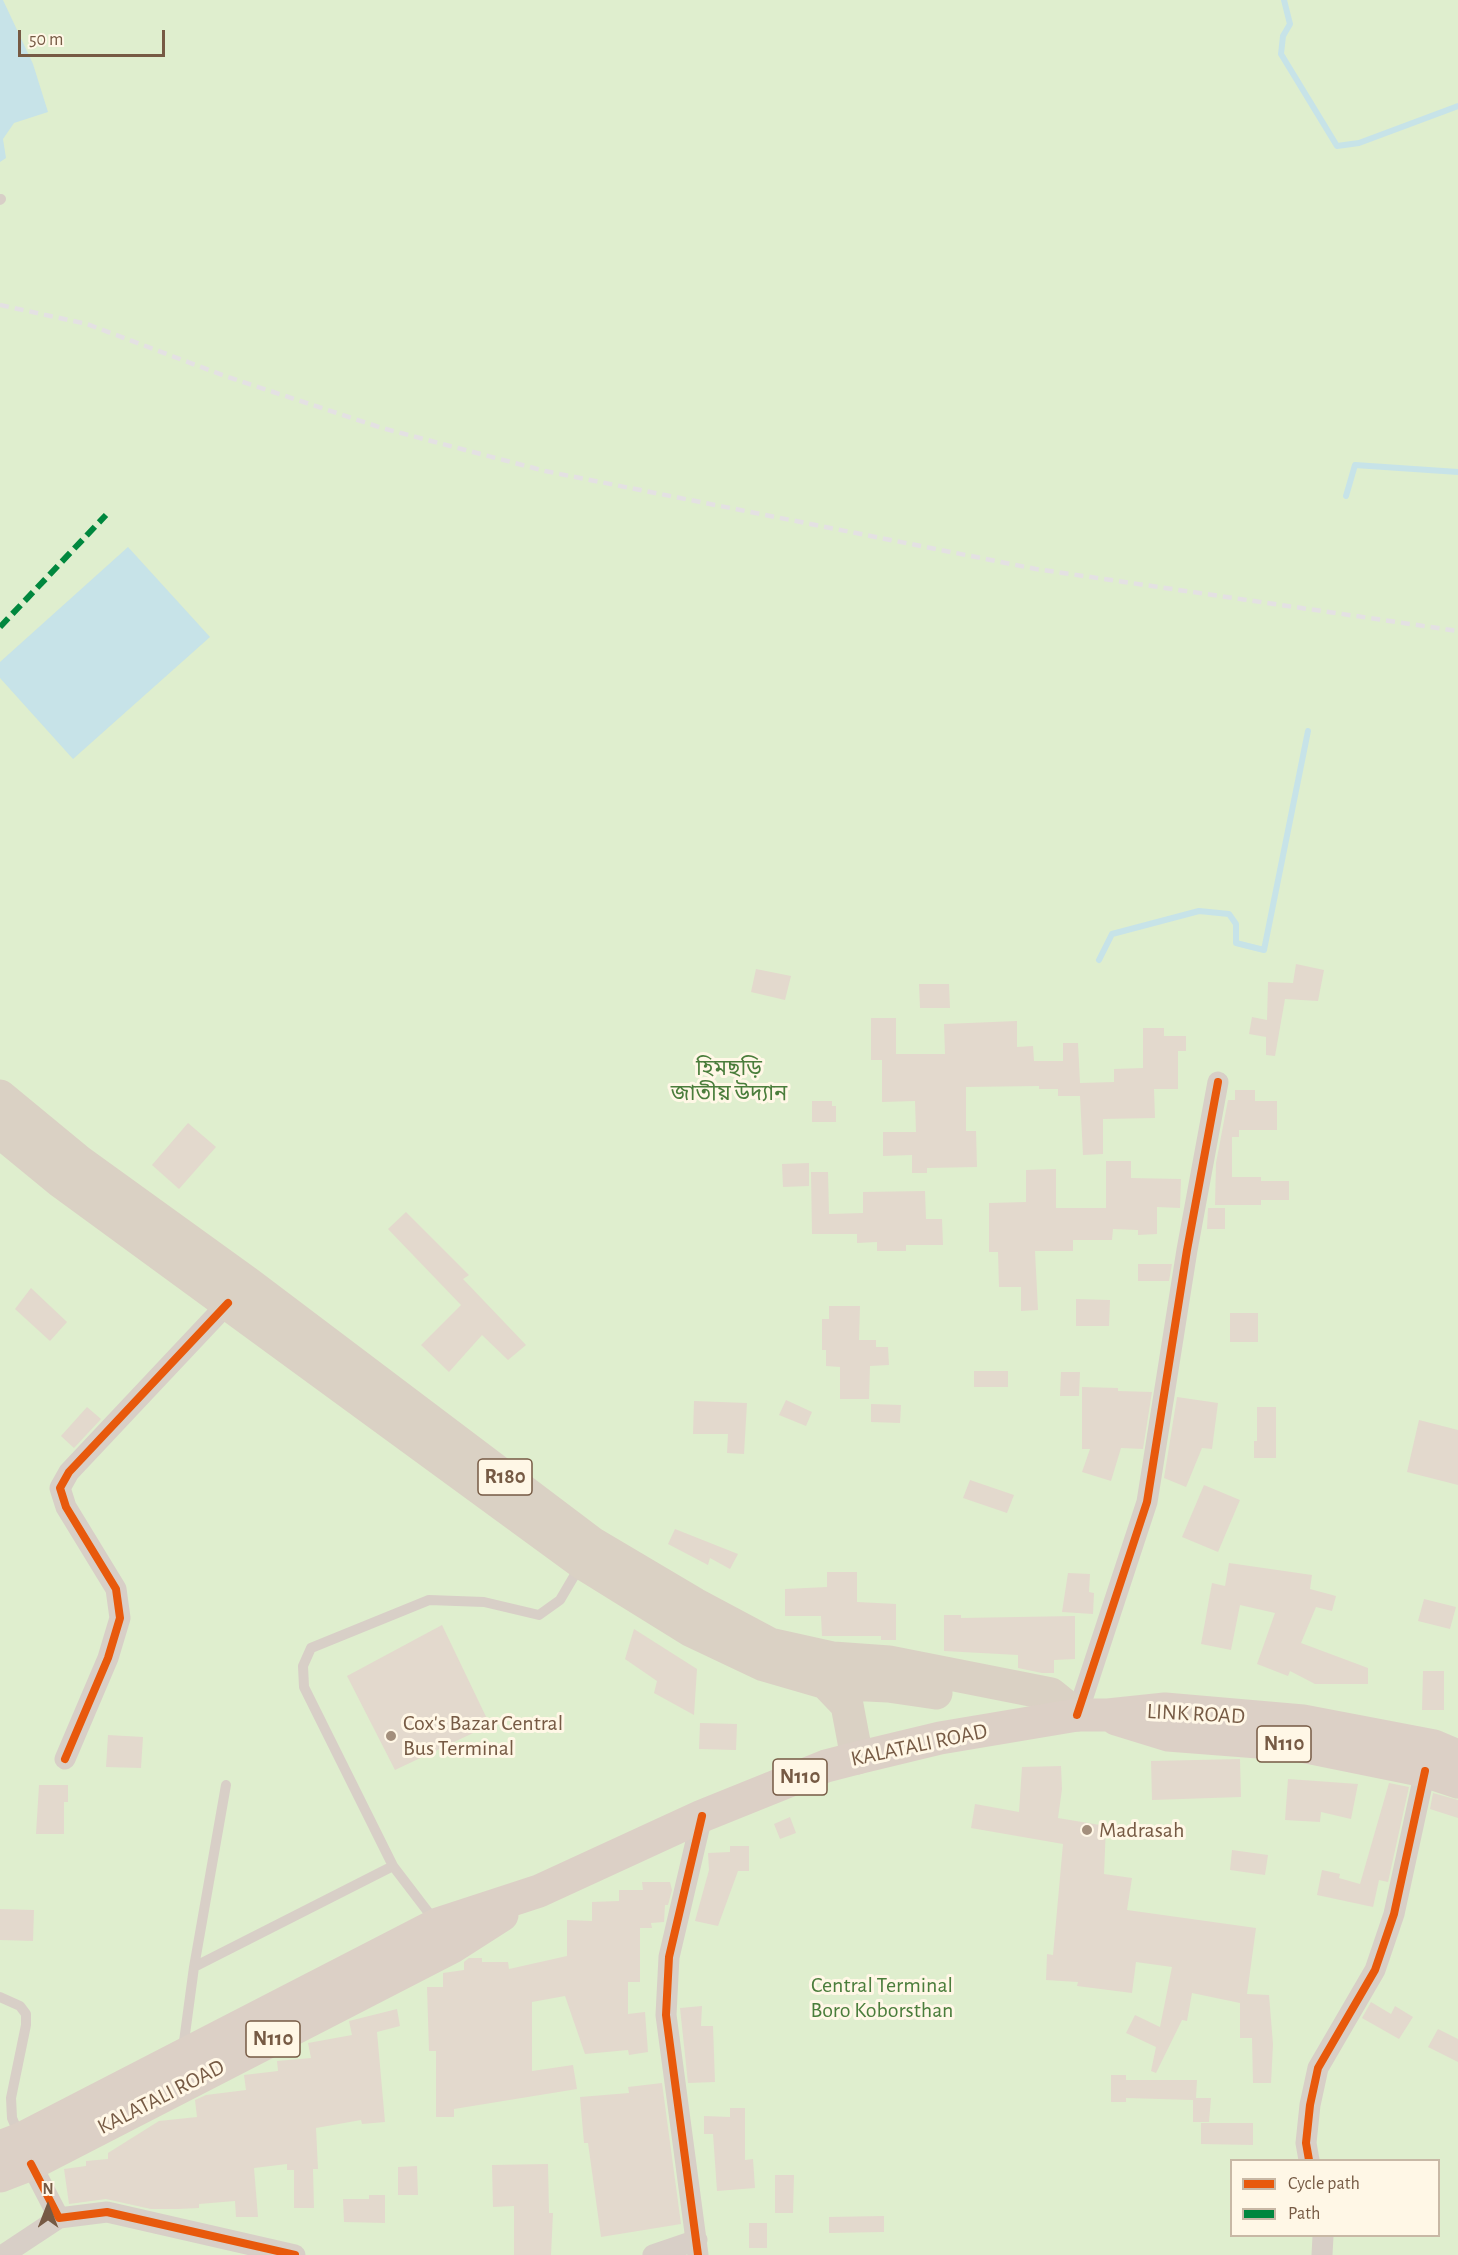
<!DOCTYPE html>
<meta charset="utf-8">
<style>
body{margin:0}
#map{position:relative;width:1458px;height:2255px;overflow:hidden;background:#f7f1e5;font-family:"Alegreya Sans",sans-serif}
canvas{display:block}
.legend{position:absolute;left:1230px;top:2159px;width:210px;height:78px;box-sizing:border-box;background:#fff7e6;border:2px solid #c8b8a5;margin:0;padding:8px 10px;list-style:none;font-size:18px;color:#765a44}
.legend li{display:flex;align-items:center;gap:12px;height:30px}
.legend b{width:30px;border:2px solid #c8b8a5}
.north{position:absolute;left:18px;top:2177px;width:60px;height:60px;-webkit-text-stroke:4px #fff7e6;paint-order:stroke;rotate:0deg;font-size:16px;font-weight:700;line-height:24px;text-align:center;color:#765a44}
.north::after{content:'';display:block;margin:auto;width:21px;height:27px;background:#765a44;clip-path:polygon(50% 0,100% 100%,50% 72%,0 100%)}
.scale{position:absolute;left:18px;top:30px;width:147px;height:27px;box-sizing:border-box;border:3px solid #765a44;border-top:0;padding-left:8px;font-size:18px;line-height:21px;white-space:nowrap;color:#765a44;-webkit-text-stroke:4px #fff7e6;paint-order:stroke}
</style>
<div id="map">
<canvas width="1458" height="2255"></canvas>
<ul class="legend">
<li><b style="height:8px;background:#e8590c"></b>Cycle path</li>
<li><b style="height:8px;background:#00873e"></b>Path</li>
</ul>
<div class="north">N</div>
<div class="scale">50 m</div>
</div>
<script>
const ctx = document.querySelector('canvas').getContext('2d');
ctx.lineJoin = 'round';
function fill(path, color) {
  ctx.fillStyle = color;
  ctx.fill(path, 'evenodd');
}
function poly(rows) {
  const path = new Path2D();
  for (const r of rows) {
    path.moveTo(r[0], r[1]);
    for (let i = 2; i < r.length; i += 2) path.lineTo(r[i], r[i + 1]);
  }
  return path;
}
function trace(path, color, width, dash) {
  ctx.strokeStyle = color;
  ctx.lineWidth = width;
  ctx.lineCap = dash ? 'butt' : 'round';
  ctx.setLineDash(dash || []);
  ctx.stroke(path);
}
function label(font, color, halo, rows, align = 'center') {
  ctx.font = font + ' "Alegreya Sans","Noto Sans Bengali",sans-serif';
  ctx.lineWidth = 6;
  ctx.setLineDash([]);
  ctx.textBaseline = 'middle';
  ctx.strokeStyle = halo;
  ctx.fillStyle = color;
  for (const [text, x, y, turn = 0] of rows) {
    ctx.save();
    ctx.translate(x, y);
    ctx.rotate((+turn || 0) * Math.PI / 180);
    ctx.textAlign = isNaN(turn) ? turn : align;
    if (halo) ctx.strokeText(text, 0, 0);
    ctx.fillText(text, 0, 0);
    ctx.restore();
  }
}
const green = poly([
 [0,0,1458,0,1458,2255,0,2255],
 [1232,2160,1438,2160,1438,2236,1232,2236]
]);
const water = poly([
 [0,0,3,0,33,64,48,112,14,123,3,139,6,158,0,162],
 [128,547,210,637,73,759,0,678,0,662]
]);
const stream = poly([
 [1284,0,1290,24,1283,36,1281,54,1337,146,1359,143,1458,106],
 [1346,496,1355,465,1458,472],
 [1099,960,1112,934,1199,911,1229,914,1236,924,1236,943,1264,950,1308,731]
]);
const building = poly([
 [1296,964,1324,970,1318,1001,1285,999,1275,1056,1266,1055,1266,1037,1249,1034,1252,1017,1267,1020,1268,982,1293,983],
 [756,969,791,976,785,1000,751,992],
 [919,984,949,984,950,1008,920,1008],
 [871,1018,896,1018,896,1054,945,1054,944,1024,1017,1021,1017,1047,1033,1046,1034,1061,1063,1061,1063,1043,1078,1043,1080,1083,1114,1082,1114,1069,1143,1068,1143,1028,1164,1028,1164,1036,1186,1036,1186,1051,1178,1051,1178,1089,1154,1089,1155,1118,1103,1119,1103,1154,1083,1155,1080,1096,1058,1096,1058,1089,1039,1089,1039,1086,966,1087,966,1131,976,1131,977,1167,927,1168,927,1173,912,1173,912,1155,883,1156,883,1132,916,1132,915,1101,882,1102,882,1060,871,1060],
 [1235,1090,1255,1090,1255,1101,1277,1101,1277,1130,1239,1130,1239,1137,1232,1137,1232,1177,1261,1177,1261,1181,1289,1181,1289,1200,1261,1200,1261,1205,1215,1205,1216,1163,1228,1100,1235,1100],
 [812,1101,832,1101,832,1106,836,1106,836,1122,812,1122],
 [188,1123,216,1147,179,1189,152,1165],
 [1106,1161,1131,1161,1131,1178,1181,1179,1180,1208,1157,1207,1157,1234,1138,1235,1138,1230,1113,1229,1112,1240,1073,1240,1073,1251,1035,1251,1038,1310,1021,1311,1021,1287,999,1287,998,1252,989,1252,989,1203,1026,1202,1026,1170,1056,1169,1056,1208,1106,1208],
 [809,1163,809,1186,783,1187,782,1164],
 [811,1172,828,1172,829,1214,863,1213,863,1192,925,1191,926,1219,942,1219,943,1245,906,1245,906,1251,877,1251,877,1242,857,1243,857,1234,812,1234],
 [1208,1208,1225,1208,1225,1229,1207,1229],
 [406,1212,469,1275,463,1279,526,1345,508,1360,482,1335,449,1372,421,1345,461,1305,388,1229],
 [1138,1264,1172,1264,1169,1281,1138,1281],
 [31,1288,67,1322,50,1341,15,1309],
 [1076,1299,1110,1300,1109,1326,1076,1326],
 [829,1306,860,1306,859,1340,876,1340,876,1347,888,1347,889,1365,870,1366,869,1399,840,1399,840,1367,826,1366,826,1350,822,1350,822,1319,829,1319],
 [1230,1313,1258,1313,1258,1342,1230,1342],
 [974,1371,1008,1371,1008,1387,974,1387],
 [1061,1372,1080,1372,1079,1396,1060,1396],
 [1082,1387,1118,1388,1118,1391,1152,1392,1143,1449,1121,1448,1111,1481,1082,1472,1090,1449,1082,1449],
 [1177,1397,1218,1403,1212,1449,1202,1448,1186,1487,1164,1478],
 [786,1400,812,1412,806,1426,779,1415],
 [694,1401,747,1403,744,1454,727,1453,728,1434,693,1434],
 [871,1404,901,1405,900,1423,871,1422],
 [87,1407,101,1419,74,1448,61,1436],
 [1257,1407,1276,1407,1276,1458,1254,1458,1254,1441,1257,1441],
 [1419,1420,1458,1430,1458,1485,1407,1472],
 [970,1480,1014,1495,1007,1513,963,1498],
 [1204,1485,1240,1500,1218,1552,1182,1537],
 [675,1529,738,1554,730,1569,710,1558,708,1565,668,1544],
 [1229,1563,1312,1575,1310,1589,1336,1596,1332,1611,1316,1607,1301,1643,1368,1668,1368,1684,1315,1684,1290,1671,1288,1676,1257,1664,1275,1613,1240,1605,1231,1650,1201,1644,1212,1583,1225,1586],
 [827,1572,857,1572,857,1602,896,1604,896,1640,881,1640,881,1636,822,1636,821,1616,785,1616,785,1589,827,1587],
 [1068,1573,1090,1574,1089,1592,1094,1593,1093,1614,1062,1612],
 [1424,1599,1456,1607,1450,1629,1418,1621],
 [944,1615,961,1615,961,1618,1075,1616,1075,1659,1054,1660,1054,1673,1042,1673,1018,1668,1018,1655,944,1651],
 [442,1625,490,1725,395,1770,347,1676],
 [634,1629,697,1669,694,1715,654,1693,657,1681,625,1659],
 [1423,1671,1444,1671,1444,1710,1422,1710],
 [700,1723,737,1724,736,1750,699,1749],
 [108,1735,143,1737,141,1768,106,1767],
 [1240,1759,1241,1797,1152,1800,1151,1761],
 [1061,1766,1062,1789,1058,1818,1106,1826,1104,1874,1132,1878,1127,1910,1256,1928,1247,1994,1269,1995,1273,2044,1271,2083,1253,2083,1252,2038,1240,2038,1240,2003,1192,1993,1187,2021,1182,2020,1156,2073,1151,2071,1156,2047,1126,2033,1135,2015,1160,2027,1172,1967,1136,1962,1132,1993,1077,1986,1078,1982,1046,1980,1047,1954,1053,1955,1063,1844,971,1828,975,1804,1019,1812,1022,1767],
 [1288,1779,1358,1784,1351,1819,1321,1812,1320,1822,1285,1820],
 [1389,1783,1409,1787,1388,1882,1379,1880,1373,1907,1317,1895,1322,1870,1340,1874,1339,1878,1360,1884],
 [39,1785,68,1785,68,1802,64,1802,64,1834,36,1834],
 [1433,1793,1458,1800,1458,1818,1430,1809],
 [790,1817,796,1833,780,1839,774,1824],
 [730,1846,749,1846,749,1871,738,1871,718,1926,695,1921,709,1870,708,1853,730,1852],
 [1232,1850,1268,1855,1265,1875,1230,1870],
 [642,1882,670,1882,672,1890,668,1905,665,1905,664,1922,651,1923,652,1928,640,1928,640,1982,628,1982,628,2014,645,2012,648,2052,629,2055,628,2050,585,2054,565,1996,532,2002,532,2071,573,2065,577,2089,454,2109,454,2117,436,2117,436,2051,429,2051,427,1987,443,1987,443,1973,464,1970,464,1962,469,1958,482,1958,482,1962,508,1962,509,1969,567,1956,567,1920,592,1921,592,1902,619,1901,619,1890,643,1890],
 [0,1909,34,1910,33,1941,0,1940],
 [1371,2002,1391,2014,1395,2006,1413,2017,1399,2039,1362,2018],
 [702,2006,701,2026,713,2026,715,2082,688,2083,680,2008],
 [397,2009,400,2026,377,2032,385,2122,362,2124,361,2120,316,2128,318,2169,313,2169,314,2208,294,2208,294,2170,287,2170,287,2164,254,2168,258,2217,236,2217,235,2201,199,2204,199,2208,178,2209,151,2209,106,2199,69,2204,64,2169,86,2166,86,2161,108,2159,108,2153,159,2121,197,2117,195,2100,206,2095,246,2090,244,2075,278,2071,277,2061,311,2058,308,2043,352,2035,349,2021],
 [1438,2029,1458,2039,1458,2062,1428,2047],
 [1111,2075,1126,2075,1126,2080,1197,2080,1196,2098,1211,2098,1209,2122,1193,2122,1193,2100,1126,2098,1126,2102,1111,2102],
 [662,2083,681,2224,601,2237,588,2143,584,2143,580,2097,629,2093,628,2087],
 [730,2108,745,2108,745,2160,753,2159,755,2188,717,2191,713,2134,704,2134,704,2116,730,2117],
 [1201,2123,1253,2123,1253,2145,1201,2144],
 [548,2164,549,2213,553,2213,551,2255,514,2255,514,2206,493,2207,492,2165],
 [417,2166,418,2195,398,2195,398,2167],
 [775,2175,794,2175,793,2213,775,2213],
 [369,2195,385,2195,385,2223,344,2222,343,2199,369,2199],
 [884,2216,884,2232,829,2233,829,2217],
 [749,2223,767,2223,767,2248,749,2248]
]);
const lane = poly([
 [0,200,1,199],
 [435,1921,393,1866,304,1687,303,1666,311,1648,429,1600,484,1602,539,1615,560,1600,580,1566],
 [194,1967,226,1785],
 [0,1997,20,2006,26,2014,26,2025,11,2098,12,2118,20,2137],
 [183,2049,194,1967,393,1866]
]);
const street = poly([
 [1077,1715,1147,1502,1187,1250,1218,1082],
 [65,1759,108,1658,120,1618,116,1589,66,1507,60,1488,69,1472,228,1303],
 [1309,2160,1306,2143,1310,2105,1318,2068,1375,1970,1394,1914,1425,1771],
 [31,2164,59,2218,107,2212,295,2255],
 [3,2255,59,2218],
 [653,2255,697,2240],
 [698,2255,666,2015,669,1957,702,1816],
 [1322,2255,1323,2236]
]);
const primary = poly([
 [0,1096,80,1162,249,1284,592,1543,695,1604,770,1644,833,1658,889,1662,1051,1694,1077,1715],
 [0,1132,61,1182,582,1563,690,1630,764,1665,826,1683,888,1686,936,1693],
 [826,1683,847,1705,857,1758]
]);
const highway = poly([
 [1116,1719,1168,1735,1297,1745,1425,1771,1458,1782],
 [0,2147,21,2139,438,1924,539,1891,702,1816,826,1766,857,1758,940,1738,1077,1715,1108,1715,1165,1709,1303,1721,1434,1746,1458,1756],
 [0,2176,31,2164,452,1947,502,1915]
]);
const rail = poly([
 [0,305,87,324,225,376,382,428,545,471,1036,569,1458,631]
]);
const quiet = poly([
 [0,627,106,515]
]);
const cycleway = poly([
 [1077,1715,1147,1502,1187,1250,1218,1082],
 [65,1759,108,1658,120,1618,116,1589,66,1507,60,1488,69,1472,228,1303],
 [1309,2160,1306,2143,1310,2105,1318,2068,1375,1970,1394,1914,1425,1771],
 [31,2164,59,2218,107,2212,295,2255],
 [698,2255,666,2015,669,1957,702,1816]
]);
const markers = [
 [391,1736,6,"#a38f7c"],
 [1087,1830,6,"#a38f7c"]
];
const shields = [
 [505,1477,54],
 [1284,1744,54],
 [800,1777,54],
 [273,2039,54]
];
const shieldNames = [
 ["R180",505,1477],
 ["N110",1284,1744],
 ["N110",800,1777],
 ["N110",273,2039]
];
const parkNames = [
 ["হিমছড়ি",729,1068],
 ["জাতীয় উদ্যান",729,1093],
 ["Central Terminal",882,1985],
 ["Boro Koborsthan",882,2010]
];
const streetNames = [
 ["LINK ROAD",1196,1714,3],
 ["KALATALI ROAD",919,1745,-12],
 ["KALATALI ROAD",161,2097,-27]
];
const poiNames = [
 ["Cox's Bazar Central",403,1723],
 ["Bus Terminal",403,1748],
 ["Madrasah",1099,1830]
];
fill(green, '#dfeece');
fill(water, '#c7e3e8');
trace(stream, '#c7e3e8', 6);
fill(building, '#e3d9cd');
trace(lane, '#d8cfc7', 10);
trace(street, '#d8cfc7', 21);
trace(primary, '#dad1c4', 33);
trace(highway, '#dcd0c6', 33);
trace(rail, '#e4e1e3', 4.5, [9, 6]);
trace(quiet, '#00873e', 6, [12, 6]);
trace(cycleway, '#e8590c', 8);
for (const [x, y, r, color] of markers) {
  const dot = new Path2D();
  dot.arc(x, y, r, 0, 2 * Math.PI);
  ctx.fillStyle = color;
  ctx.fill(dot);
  trace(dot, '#fff7e6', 2);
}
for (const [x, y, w] of shields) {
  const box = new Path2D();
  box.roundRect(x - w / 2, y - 18, w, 36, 4.5);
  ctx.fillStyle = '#fff7e6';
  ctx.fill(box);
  trace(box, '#765a44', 1.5);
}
label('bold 21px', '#765a44', null, shieldNames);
label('22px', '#4a7d3b', '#fff7e6', parkNames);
label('22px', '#765a44', '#fff7e6', streetNames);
label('22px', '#765a44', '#fff7e6', poiNames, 'left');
</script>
